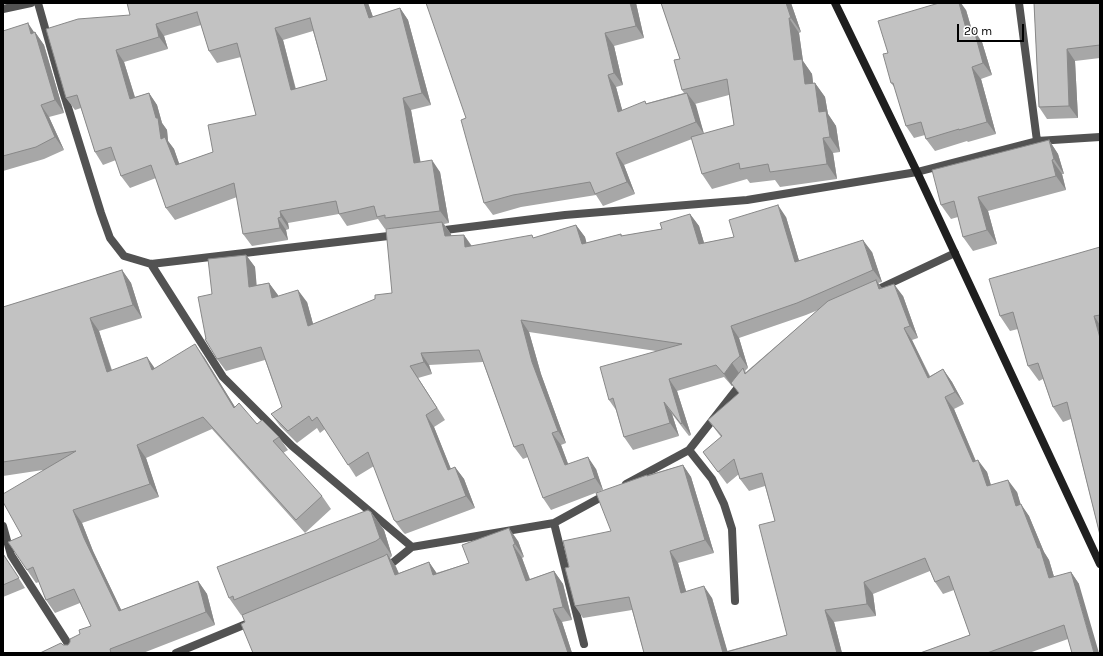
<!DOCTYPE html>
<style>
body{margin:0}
#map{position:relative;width:1103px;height:656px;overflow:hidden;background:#fff;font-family:Karla,sans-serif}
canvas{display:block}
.frame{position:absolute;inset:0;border:4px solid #000;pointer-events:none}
.scale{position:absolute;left:957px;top:24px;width:67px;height:18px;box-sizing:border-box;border:2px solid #000;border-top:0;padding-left:5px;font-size:12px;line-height:14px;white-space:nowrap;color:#000;-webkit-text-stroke:3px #fff;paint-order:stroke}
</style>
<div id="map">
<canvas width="1103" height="656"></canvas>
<div class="frame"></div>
<div class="scale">20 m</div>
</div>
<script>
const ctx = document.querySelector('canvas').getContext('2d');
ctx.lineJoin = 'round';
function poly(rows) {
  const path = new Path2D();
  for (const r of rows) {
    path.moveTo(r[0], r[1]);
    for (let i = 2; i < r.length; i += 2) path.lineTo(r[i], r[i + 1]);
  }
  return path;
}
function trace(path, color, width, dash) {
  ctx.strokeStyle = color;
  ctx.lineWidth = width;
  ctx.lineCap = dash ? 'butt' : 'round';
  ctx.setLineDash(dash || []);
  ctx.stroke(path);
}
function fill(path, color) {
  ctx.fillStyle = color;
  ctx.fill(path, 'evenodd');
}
const street = poly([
 [38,3,62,88,101,213,110,238,124,256,151,264,397,235],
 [1019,3,1037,141],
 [3,9,31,3],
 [437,231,565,215,747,200,917,172,1037,141,1100,137],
 [151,264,223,377,292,446,412,547],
 [872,292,955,253],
 [689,450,712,479,724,504,732,529,735,601],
 [626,484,689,450,743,381],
 [554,523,584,644],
 [3,526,11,555,74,653],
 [383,567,391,564,412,547,554,523,607,494],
 [176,653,251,622]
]);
const secondary = poly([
 [835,3,917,172,1100,564]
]);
const wall = poly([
 [368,3,373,17,400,8,408,20,431,105,411,110,420,162,440,172,449,223,444,224,451,234,451,236,464,235,472,246,534,238,576,225,585,237,586,243,621,234,622,236,662,229,690,214,699,226,704,243,734,237,786,217,799,261,872,252,882,282,878,283,882,288,903,296,918,338,912,340,930,376,943,369,952,382,964,404,954,409,976,461,987,472,991,485,1017,492,1020,504,1029,516,1044,552,1049,560,1054,577,1071,572,1079,584,1072,653,1068,639,1029,653,920,653,970,635,954,590,943,594,935,582,930,571,873,594,876,616,834,622,842,653,644,653,632,610,583,618,575,606,569,567,611,531,648,475,683,465,691,477,714,553,678,563,686,591,712,598,727,651,787,635,775,521,765,486,749,491,740,479,739,474,727,484,703,452,721,437,708,420,739,393,733,385,732,386,724,377,677,391,691,435,689,436,672,414,679,436,633,450,624,437,616,410,609,400,656,351,529,332,541,374,566,443,561,445,568,464,596,469,603,490,551,510,543,498,528,457,523,459,514,447,483,362,429,365,432,374,418,378,445,420,434,427,451,469,455,467,464,479,475,508,405,534,403,532,394,520,374,466,356,477,325,429,320,433,317,428,297,443,280,426,271,414,282,407,265,360,226,371,217,359,206,339,212,294,246,255,255,267,256,285,269,283,278,296,307,302,313,324,392,293,392,228,385,229,378,219,347,226,339,214,288,223,289,229,286,230,288,240,252,246,243,234,237,197,175,220,166,208,156,178,130,188,121,176,116,160,103,165,95,152,81,108,75,110,66,98,130,15],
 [201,25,209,51,217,63,241,57,256,115,213,152,179,164,174,149,168,141,167,130,162,123,157,105,149,93,135,97,124,62,168,49,164,36],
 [313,31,327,80,296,89,283,40],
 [818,310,746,372,745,371,748,368,739,338,806,315],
 [636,3,644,38,614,46,623,85,616,87,622,110,684,93,682,90,680,59,661,3,791,3,801,32,799,33,803,61,812,74,813,83,815,83,825,97,828,114,836,126,840,152,833,153,837,179,780,187,775,180,750,183,747,179,712,189,702,174,692,139,624,165,635,194,603,206,596,195,521,207,493,215,484,203,466,118],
 [729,95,734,125,704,134,695,104],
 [1034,3,1100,3,1100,58,1075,61,1078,118,1047,119,1039,107],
 [966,10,972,30,982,42,992,75,981,79,996,134,968,142,967,141,935,151,926,139,925,135,914,138,906,126,895,88,891,83,888,53],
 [3,31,35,32,44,45,64,113,49,117,64,150,44,159,3,171],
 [1049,140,1058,154,1064,174,1062,174,1066,190,988,211,997,244,973,251,963,237,958,217,951,219,941,205],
 [1100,247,1100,535,1071,419,1063,422,1053,407,1043,379,1039,381,1028,366,1018,329,1010,331,1000,316],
 [122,270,131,283,142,318,99,331,112,370,155,368,204,357,235,407,257,424,279,437,288,450,283,453,322,496,331,509,305,533,212,429,146,458,159,497,82,523,93,551,121,610,198,581,207,594,215,625,143,653,40,653,63,645,68,645,80,634,91,626,80,603,55,613,46,600,39,582,36,583,27,570,22,536,43,470,3,476,3,303,4,307],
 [371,512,384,530,392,556,390,558,396,567,399,573,429,562,436,573,469,563,518,541,524,557,522,558,530,579,554,571,563,584,572,620,562,622,572,653,253,653,245,622,242,615,241,615,229,598],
 [3,553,25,588,3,597]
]);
const shadedWall = poly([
 [364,3,368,3,378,31,369,18],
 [630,3,636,3,644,38,636,26],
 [786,3,791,3,801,32,791,18],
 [959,3,961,3,966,10,976,44,967,32],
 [400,8,408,20,431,105,422,93],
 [789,18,799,33,803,61,812,74,815,99,805,84,794,60],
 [28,23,36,35,35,32,44,45,64,113,55,100,31,34],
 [156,24,164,36,168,49,159,37],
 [275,28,283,40,299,103,291,90],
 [974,30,982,42,992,75,983,63],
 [605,33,614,46,623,85,614,73],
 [1067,49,1075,61,1078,118,1069,106],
 [116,50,124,62,139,111,130,99],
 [972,67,981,79,996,134,987,122],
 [608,75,616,87,626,124,618,112],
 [815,83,825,97,828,114,836,126,840,152,830,137,819,112],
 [149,93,157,105,162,123,167,130,168,141,174,149,184,177,176,165,161,139],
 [687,93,696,105,704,134,696,122],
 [403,98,411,110,423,175,414,163],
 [41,105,49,117,64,150,55,137],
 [823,138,833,153,837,179,827,164],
 [1049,140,1058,154,1064,174,1054,159],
 [616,153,624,165,635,194,627,182],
 [432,160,440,172,449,223,440,211],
 [1052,160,1062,174,1066,190,1056,176],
 [978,197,988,211,997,244,987,230],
 [778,205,786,217,803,274,795,262],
 [280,211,288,223,289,229,281,217],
 [690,214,699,226,708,256,699,244],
 [278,218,286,230,288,240,280,228],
 [442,222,451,234,453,248,445,236],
 [576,225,585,237,590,256,582,244],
 [464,235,472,247,465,247],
 [863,240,872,252,882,282,873,270],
 [246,255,255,267,258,299,249,287],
 [122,270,131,283,142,318,133,305],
 [876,280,885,292,879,289],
 [269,283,278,295,281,310,272,298],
 [894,284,903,296,918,338,910,326],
 [298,290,307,302,317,338,308,326],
 [1094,316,1100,325,1100,338],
 [90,318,99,331,116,385,107,372],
 [521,320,529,332,541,374,566,443,558,431,532,362],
 [731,326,739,338,748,368,740,356],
 [904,328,912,340,936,390,928,378],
 [195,344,204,357,243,420,234,408],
 [421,353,429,365,432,374,424,362],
 [147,357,156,370,152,370],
 [732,363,741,376,732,386,724,374],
 [410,366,418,378,445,420,437,408],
 [943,369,952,382,964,404,955,392],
 [669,379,677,391,691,435,682,423],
 [945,397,954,409,981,474,973,462],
 [664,402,672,414,679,436,670,423],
 [426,415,434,427,456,482,448,470],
 [552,433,561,445,573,477,565,465],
 [137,445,146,458,159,497,150,484],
 [588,457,596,469,603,490,595,478],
 [978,460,987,472,995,499,987,486],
 [683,465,691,477,714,553,705,540],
 [455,467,464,479,475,508,466,496],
 [1008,480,1017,492,1025,518,1016,506],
 [1021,504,1029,516,1044,552,1049,560,1058,590,1049,578,1038,548],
 [73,510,82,523,93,551,128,624,119,611,84,538],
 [371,512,384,530,392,556,380,538],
 [509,528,518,541,524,557,515,544],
 [513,545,522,558,535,594,526,581],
 [670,551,678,563,690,605,681,593],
 [387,554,396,567,404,588,395,575],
 [429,562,438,575,433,575],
 [554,571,563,584,572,620,563,607],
 [1071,572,1079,584,1099,653,1094,653],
 [198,581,207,594,215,625,206,612],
 [864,582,873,594,876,616,867,604],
 [704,586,712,598,728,653,723,653],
 [553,609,562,622,572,653,568,653],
 [825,610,834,622,842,653,837,653]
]);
const building = poly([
 [127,3,364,3,369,18,400,8,422,93,403,98,414,163,432,160,440,211,385,218,385,215,377,217,374,206,339,214,336,201,280,211,281,217,278,218,280,228,243,234,234,183,166,208,151,165,121,176,111,147,95,152,77,95,66,98,46,29,78,19,130,15,127,3],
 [197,12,209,51,237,43,256,115,208,125,213,152,176,165,165,137,161,139,158,118,156,118,149,93,130,99,116,50,159,37,156,24,197,12],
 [310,18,327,80,291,90,275,28,310,18],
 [426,3,630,3,636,26,605,33,614,73,608,75,618,112,645,101,646,104,687,93,696,122,616,153,627,182,595,194,590,182,513,195,484,203,461,120,466,118,426,3],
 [661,3,786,3,791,18,789,18,794,60,802,59,805,84,815,83,819,112,826,111,830,137,823,138,827,164,770,172,768,164,740,169,739,163,702,174,691,137,734,125,727,79,682,90,674,60,680,59,661,3],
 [939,3,959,3,967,32,974,30,983,63,972,67,987,122,959,130,959,129,926,139,921,122,906,126,893,83,891,83,883,54,888,53,878,21,939,3],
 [1034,3,1100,3,1100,45,1067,49,1069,106,1039,107,1034,3],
 [28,23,31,34,35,32,55,100,41,105,55,137,36,147,3,156,3,31,28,23],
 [1049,140,1054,159,1052,160,1056,176,978,197,987,230,963,237,954,201,941,205,932,170,1049,140],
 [778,205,795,262,863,240,873,270,797,303,731,326,740,356,732,363,724,374,716,365,669,379,682,423,681,424,664,402,670,423,624,437,613,398,609,400,600,367,682,344,521,320,532,362,558,431,552,433,565,465,588,457,595,478,543,498,523,444,514,447,479,350,421,353,424,362,410,366,437,408,426,415,448,470,455,467,466,496,397,522,394,520,368,452,348,465,317,417,312,421,309,416,288,431,271,414,282,407,261,347,217,359,205,339,206,339,198,297,212,294,208,259,246,255,249,287,269,283,272,298,298,290,308,326,375,299,375,295,392,293,386,229,442,222,445,236,464,235,465,247,532,235,533,238,576,225,582,244,621,234,621,236,662,229,660,223,690,214,699,244,734,237,729,220,778,205],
 [1100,247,1100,315,1094,316,1100,338,1100,535,1067,402,1053,407,1038,363,1028,366,1013,312,1000,316,989,279,1100,247],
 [122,270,133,305,90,318,107,372,147,357,152,370,195,344,234,408,239,403,257,424,262,420,279,437,273,441,322,496,296,520,203,417,137,445,150,484,73,510,84,538,119,611,198,581,206,612,110,649,111,653,40,653,61,643,63,645,68,645,70,642,70,639,80,634,79,630,91,626,74,589,46,600,33,567,27,570,8,542,22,536,3,502,3,494,76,451,3,462,3,307,122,270],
 [876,280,879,289,894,284,910,326,904,328,928,378,943,369,955,392,945,397,973,462,978,460,987,486,1008,480,1016,506,1021,504,1038,548,1040,548,1049,578,1071,572,1094,653,1072,653,1064,625,987,653,920,653,970,635,949,576,935,582,925,558,864,582,867,604,825,610,837,653,644,653,629,597,575,606,565,568,569,567,563,541,611,531,596,493,647,475,647,476,683,465,705,540,670,551,681,593,704,586,723,653,787,635,759,525,775,521,762,473,740,479,734,459,718,472,703,452,722,436,708,420,739,393,731,383,743,368,745,374,828,301,876,280],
 [368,510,371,512,380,538,376,541,234,600,233,596,229,598,217,567,368,510],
 [509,528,515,544,513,545,526,581,554,571,563,607,553,609,568,653,253,653,241,624,245,622,242,615,384,556,387,554,395,575,429,562,433,575,469,563,462,545,509,528],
 [3,554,19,578,3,585,3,554]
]);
trace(street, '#525252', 8);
trace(secondary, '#1f1f1f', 8);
fill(wall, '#a7a7a7');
fill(shadedWall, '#888');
fill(building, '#c2c2c2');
trace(building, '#888', 1);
</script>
